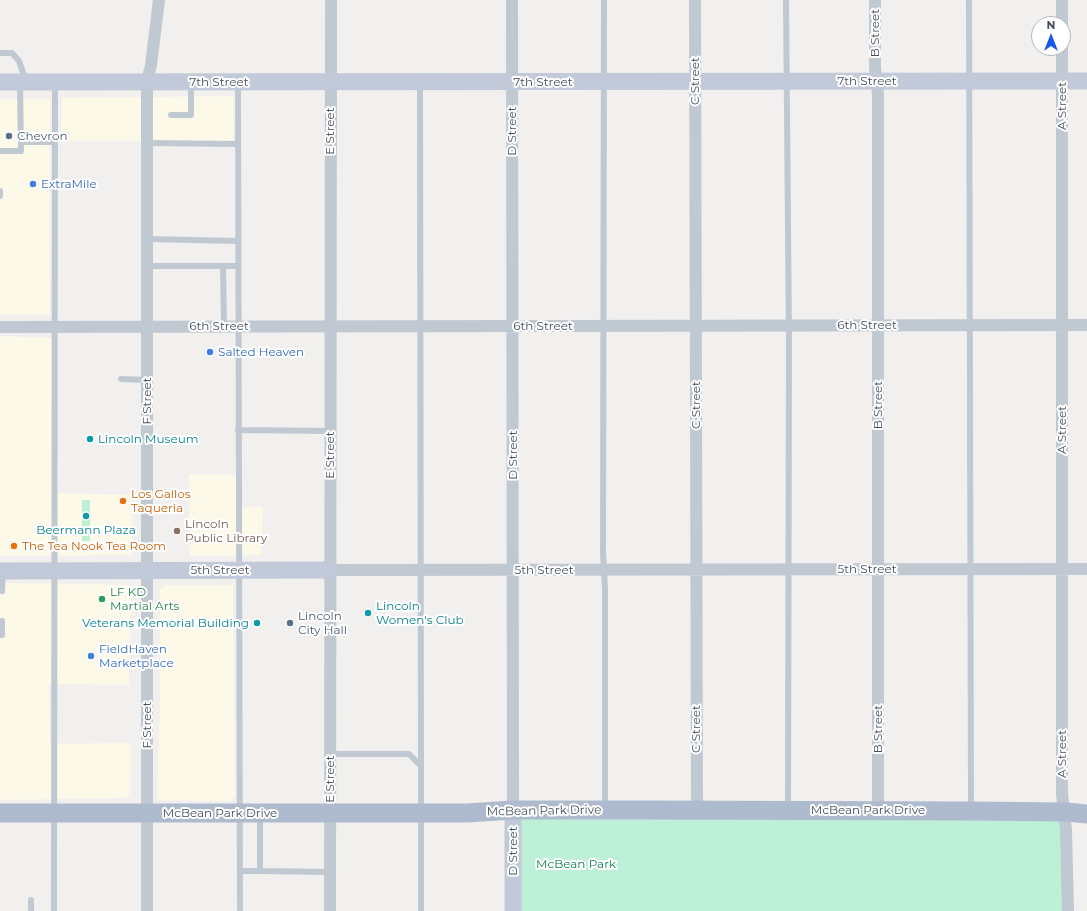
<!DOCTYPE html>
<style>
body{margin:0}
#map{position:relative;width:1087px;height:911px;overflow:hidden;background:#f2f0ef;font-family:Montserrat,sans-serif}
canvas{display:block}
.north{position:absolute;left:1031px;top:16px;width:40px;height:40px;box-sizing:border-box;background:#fff;border:1px solid #b5b9bf;border-radius:50%;rotate:0deg;font-size:11px;font-weight:700;line-height:16px;text-align:center;color:#47505e}
.north::after{content:'';display:block;margin:auto;width:14px;height:18px;background:#1459e7;clip-path:polygon(50% 0,100% 100%,50% 72%,0 100%)}
</style>
<div id="map">
<canvas width="1087" height="911"></canvas>
<div class="north">N</div>
</div>
<script>
const ctx = document.querySelector('canvas').getContext('2d');
ctx.lineJoin = 'round';
function fill(path, color) {
  ctx.fillStyle = color;
  ctx.fill(path, 'evenodd');
}
function poly(rows) {
  const path = new Path2D();
  for (const r of rows) {
    path.moveTo(r[0], r[1]);
    for (let i = 2; i < r.length; i += 2) path.lineTo(r[i], r[i + 1]);
  }
  return path;
}
function trace(path, color, width, dash) {
  ctx.strokeStyle = color;
  ctx.lineWidth = width;
  ctx.lineCap = dash ? 'butt' : 'round';
  ctx.setLineDash(dash || []);
  ctx.stroke(path);
}
function label(font, color, halo, rows, align = 'center') {
  ctx.font = font + ' Montserrat,sans-serif';
  ctx.lineWidth = 4;
  ctx.setLineDash([]);
  ctx.textBaseline = 'middle';
  ctx.strokeStyle = halo;
  ctx.fillStyle = color;
  for (const [text, x, y, turn = 0] of rows) {
    ctx.save();
    ctx.translate(x, y);
    ctx.rotate((+turn || 0) * Math.PI / 180);
    ctx.textAlign = isNaN(turn) ? turn : align;
    if (halo) ctx.strokeText(text, 0, 0);
    ctx.fillText(text, 0, 0);
    ctx.restore();
  }
}
const commercial = poly([
 [233,96,233,141,61,141,62,98],
 [0,99,50,99,50,315,0,314],
 [0,336,52,338,52,493,132,495,132,555,0,556],
 [189,474,236,475,236,508,263,507,261,555,190,556],
 [0,583,131,585,129,685,49,684,50,744,131,743,130,793,126,798,0,800],
 [165,585,233,585,235,797,228,801,160,800,157,797,160,709,160,590]
]);
const green = poly([
 [82,500,90,500,90,541,82,541],
 [516,817,1066,818,1069,911,516,911]
]);
const lane = poly([
 [604,0,603,552,605,588,605,808],
 [786,0,789,341,788,808],
 [969,0,971,808],
 [0,53,12,53,19,61,26,81],
 [238,83,240,911],
 [420,83,421,766],
 [171,115,191,115,191,84],
 [21,142,55,142],
 [147,143,238,144],
 [0,151,21,151,20,84],
 [0,191,0,196],
 [147,239,238,241],
 [147,266,238,266],
 [223,266,224,326],
 [121,379,147,380],
 [238,430,330,431],
 [2,591,3,572],
 [0,635,2,635,2,621],
 [330,754,409,754,421,766,421,911],
 [260,815,260,871,330,872],
 [240,871,260,871],
 [31,900,31,911],
 [54,911,55,83]
]);
const street = poly([
 [512,0,513,810],
 [695,0,697,810],
 [875,0,875,68,878,95,878,810],
 [1062,0,1062,24],
 [1062,48,1062,794,1066,830,1068,911],
 [0,327,1087,325],
 [330,570,1087,569],
 [147,911,147,82,151,65,159,0],
 [330,911,331,0]
]);
const secondary = poly([
 [0,82,1087,81],
 [0,571,330,570],
 [513,911,513,810]
]);
const primary = poly([
 [0,813,467,813,513,810,647,810,971,811,1067,812,1087,814]
]);
const markers = [
 [9,136,4,"#5c6f8a"],
 [33,184,4,"#3f7fe0"],
 [210,352,4,"#3f7fe0"],
 [90,439,4,"#0f9aa8"],
 [123,501,4,"#e8710a"],
 [86,516,4,"#0f9aa8"],
 [177,531,4,"#8d6e63"],
 [14,546,4,"#e8710a"],
 [102,599,4,"#2e9e5b"],
 [368,613,4,"#0f9aa8"],
 [257,623,4,"#0f9aa8"],
 [290,623,4,"#5c6f8a"],
 [91,656,4,"#3f7fe0"]
];
const streetNames = [
 ["B Street",875,33,-90],
 ["C Street",695,81,-90],
 ["7th Street",867,81],
 ["7th Street",219,82],
 ["7th Street",543,82],
 ["A Street",1062,106,-90],
 ["E Street",330,131,-90],
 ["D Street",512,131,-90],
 ["6th Street",867,325],
 ["6th Street",219,326],
 ["6th Street",543,326],
 ["F Street",147,401,-90],
 ["C Street",696,405,-90],
 ["B Street",878,405,-90],
 ["A Street",1062,430,-90],
 ["E Street",330,455,-90],
 ["D Street",513,455,-90],
 ["5th Street",867,569],
 ["5th Street",220,570],
 ["5th Street",544,570],
 ["F Street",147,725,-90],
 ["C Street",696,729,-90],
 ["B Street",878,729,-90],
 ["A Street",1062,754,-90],
 ["E Street",330,779,-90],
 ["McBean Park Drive",868,810],
 ["McBean Park Drive",544,811,-1],
 ["McBean Park Drive",220,813],
 ["D Street",513,851,-90]
];
const serviceNames = [
 ["Chevron",17,136],
 ["Lincoln",298,616],
 ["City Hall",298,630]
];
const shopNames = [
 ["ExtraMile",41,184],
 ["Salted Heaven",218,352],
 ["FieldHaven",99,649],
 ["Marketplace",99,663]
];
const cultureNames = [
 ["Lincoln Museum",98,439],
 ["Beermann Plaza",86,530,"center"],
 ["Lincoln",376,606],
 ["Women's Club",376,620],
 ["Veterans Memorial Building",249,623,"right"]
];
const foodNames = [
 ["Los Gallos",131,494],
 ["Taqueria",131,508],
 ["The Tea Nook Tea Room",22,546]
];
const educationNames = [
 ["Lincoln",185,524],
 ["Public Library",185,538]
];
const leisureNames = [
 ["LF KD",110,592],
 ["Martial Arts",110,606]
];
const parkNames = [
 ["McBean Park",576,864]
];
fill(commercial, '#fdf9e9');
fill(green, '#bdf0d6');
trace(lane, '#c0c8d2', 6);
trace(street, '#c0c8d2', 12);
trace(secondary, '#c2cad9', 17);
trace(primary, '#aebbcf', 19);
for (const [x, y, r, color] of markers) {
  const dot = new Path2D();
  dot.arc(x, y, r, 0, 2 * Math.PI);
  ctx.fillStyle = color;
  ctx.fill(dot);
  trace(dot, '#fff', 1.5);
}
label('12px', '#47505e', '#fff', streetNames);
label('12px', '#4e5e75', '#fff', serviceNames, 'left');
label('12px', '#366cbe', '#fff', shopNames, 'left');
label('12px', '#0d838f', '#fff', cultureNames, 'left');
label('12px', '#c56008', '#fff', foodNames, 'left');
label('12px', '#785e54', '#fff', educationNames, 'left');
label('12px', '#27864d', '#fff', leisureNames, 'left');
label('12px', '#158257', '#fff', parkNames);
</script>
